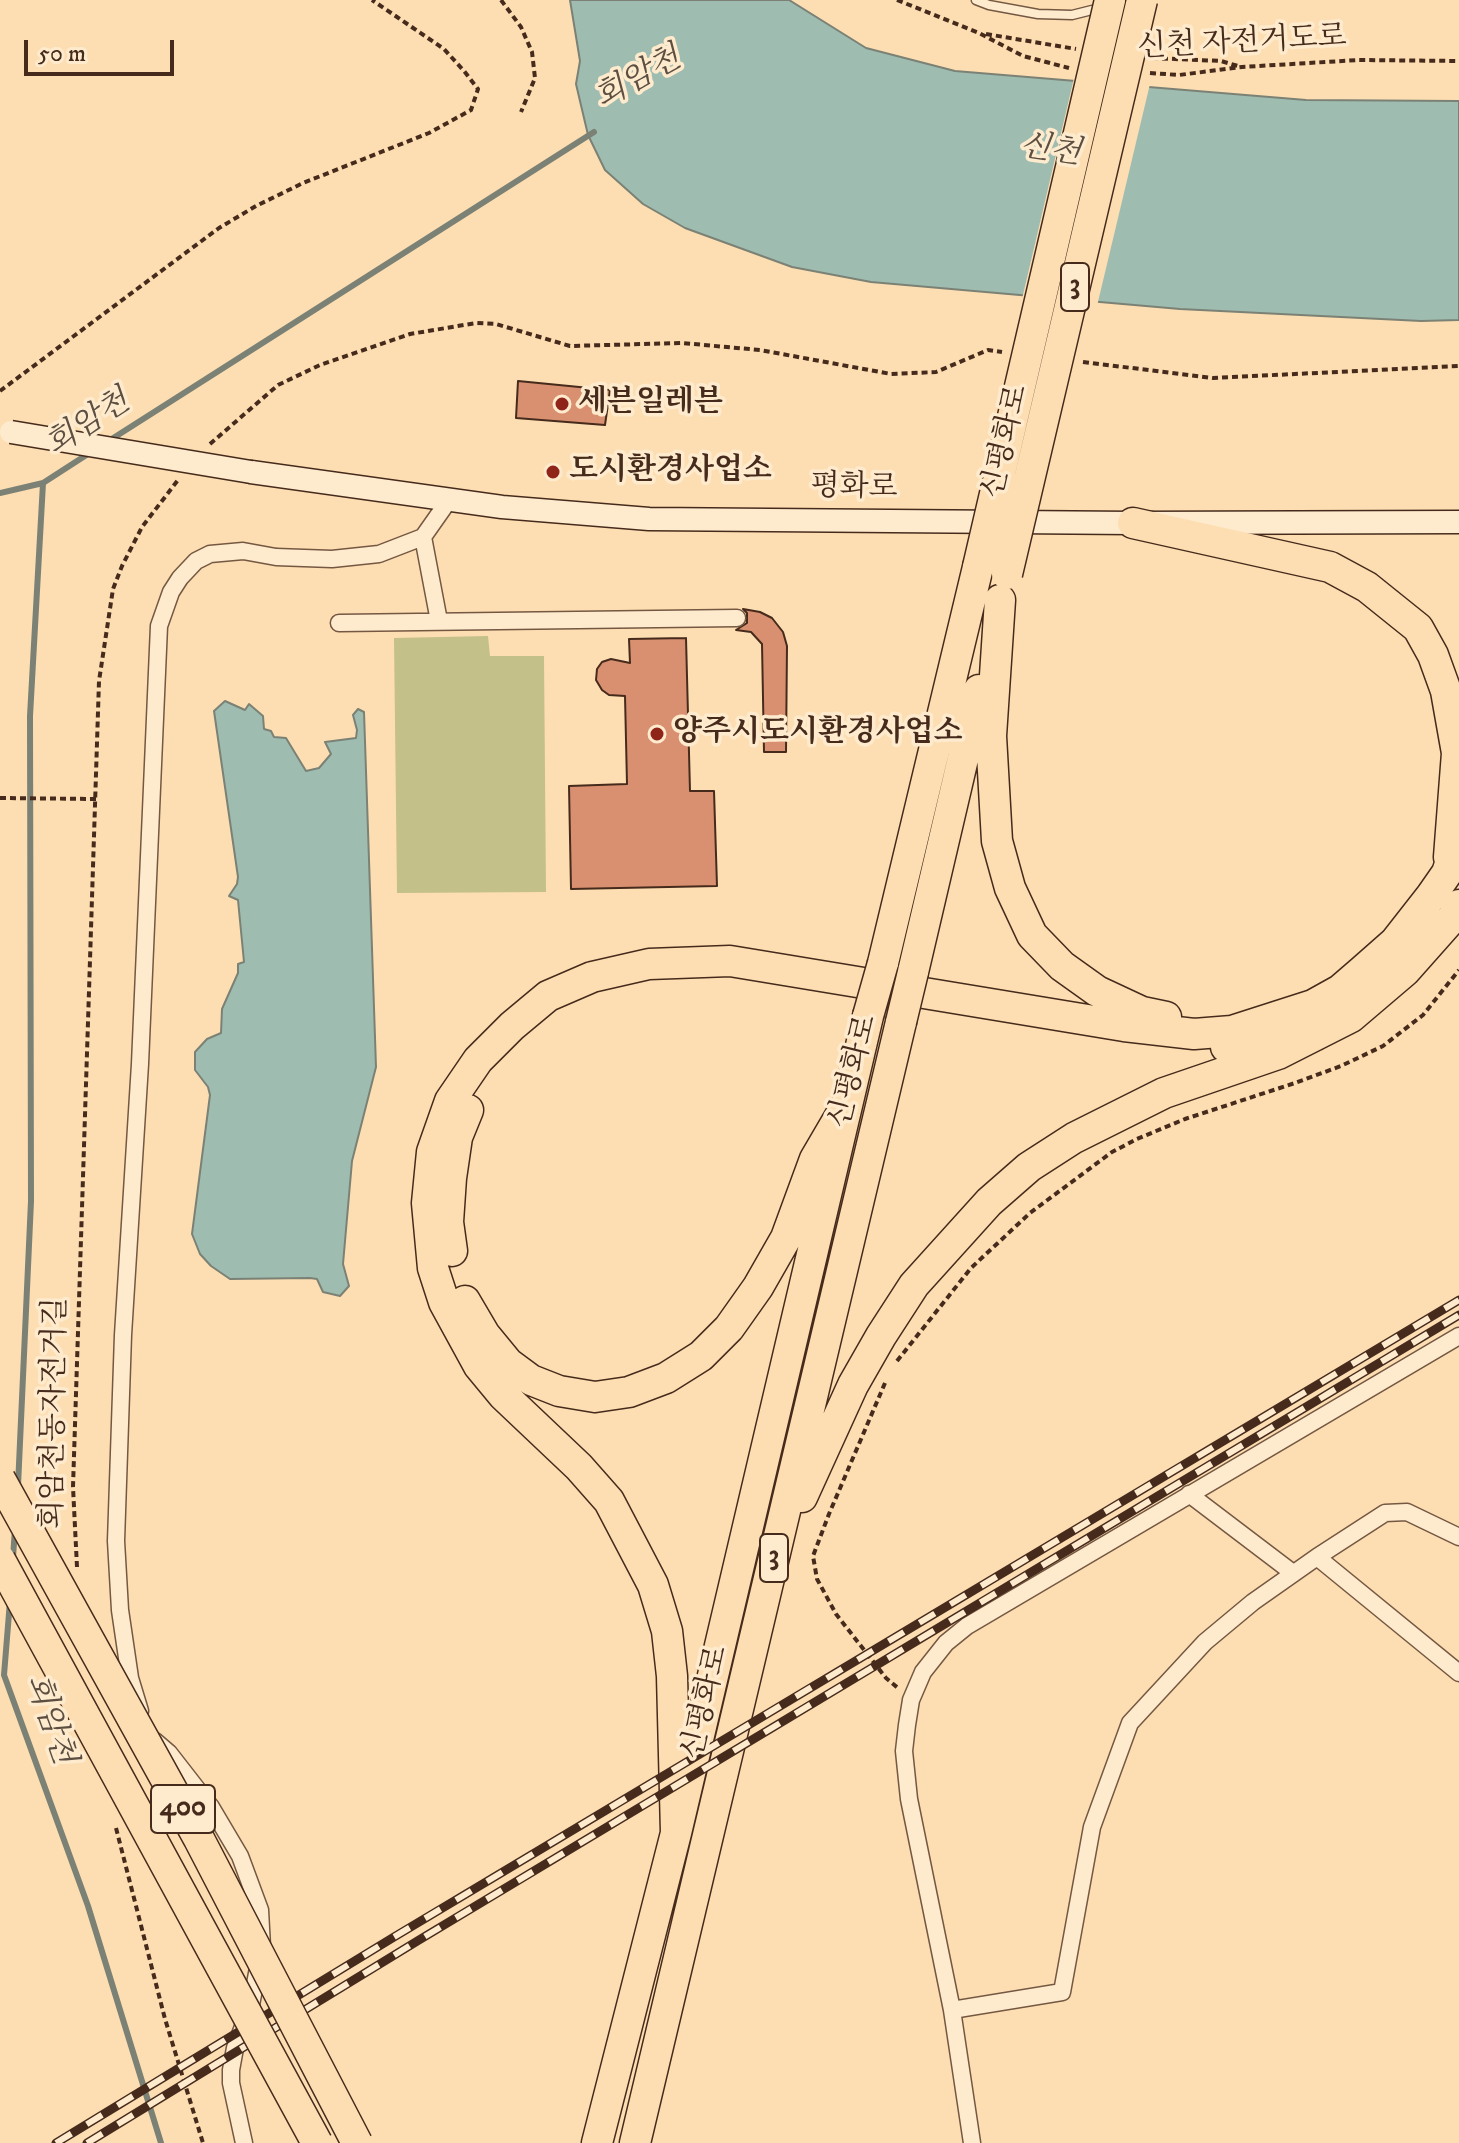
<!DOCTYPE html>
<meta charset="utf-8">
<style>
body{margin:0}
#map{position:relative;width:1459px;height:2143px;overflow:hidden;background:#fddeb2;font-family:"IM FELL DW Pica",serif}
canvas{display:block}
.scale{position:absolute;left:24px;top:40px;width:150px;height:36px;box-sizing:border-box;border:4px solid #462b1c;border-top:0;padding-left:10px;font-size:24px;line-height:28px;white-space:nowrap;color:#462b1c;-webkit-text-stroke:6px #feeacd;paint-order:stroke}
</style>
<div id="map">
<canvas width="1459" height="2143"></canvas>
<div class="scale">50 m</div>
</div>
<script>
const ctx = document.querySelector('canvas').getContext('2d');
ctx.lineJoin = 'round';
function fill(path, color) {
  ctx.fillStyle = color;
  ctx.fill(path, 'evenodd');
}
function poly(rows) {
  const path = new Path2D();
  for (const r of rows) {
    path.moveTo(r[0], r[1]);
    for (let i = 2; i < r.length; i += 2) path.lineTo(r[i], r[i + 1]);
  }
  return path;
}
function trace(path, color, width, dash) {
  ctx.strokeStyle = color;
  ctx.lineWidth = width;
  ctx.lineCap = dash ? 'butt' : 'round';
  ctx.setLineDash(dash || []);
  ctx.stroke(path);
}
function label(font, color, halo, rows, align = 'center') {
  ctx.font = font + ' "IM FELL DW Pica","Noto Serif KR",serif';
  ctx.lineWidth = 7;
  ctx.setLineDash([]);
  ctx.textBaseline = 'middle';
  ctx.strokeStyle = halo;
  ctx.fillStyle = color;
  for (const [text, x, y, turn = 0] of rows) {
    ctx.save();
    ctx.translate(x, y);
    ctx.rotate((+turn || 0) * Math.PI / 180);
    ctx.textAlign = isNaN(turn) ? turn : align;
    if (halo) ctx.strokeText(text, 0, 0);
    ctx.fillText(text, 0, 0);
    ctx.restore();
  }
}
const green = poly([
 [488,636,490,656,544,656,546,892,397,893,394,638]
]);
const water = poly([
 [570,0,789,0,866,48,955,71,1306,100,1459,101,1459,320,1421,321,1180,309,871,282,792,267,685,228,643,204,605,170,588,135,576,84,580,61,570,0],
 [225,701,245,710,249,704,263,716,264,729,271,731,274,737,286,738,306,771,319,768,331,754,325,742,356,738,357,730,353,715,358,709,364,712,376,1067,352,1161,343,1264,349,1286,340,1296,323,1292,317,1279,310,1278,230,1279,211,1266,200,1254,192,1234,210,1095,208,1087,195,1070,195,1052,207,1039,221,1033,222,1009,238,973,238,964,244,962,238,900,229,896,237,884,238,877,214,711,225,701]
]);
const pier = poly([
 [1074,78,1150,84,1097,306,1022,299]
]);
const stream = poly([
 [107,442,594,132],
 [0,493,43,483],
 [18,1486,31,1201,30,716,43,483,91,452],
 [13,1557,15,1529],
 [10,1601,4,1675,88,1906,161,2143]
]);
const building = poly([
 [518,381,610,390,605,425,516,418,518,381],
 [743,609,760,612,772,618,783,632,787,646,786,752,764,752,762,644,751,632,736,630,747,623,747,613,743,609],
 [686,638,690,791,714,791,717,886,571,889,569,786,627,784,625,696,609,695,602,690,596,680,597,669,602,662,611,659,630,663,629,639,686,638]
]);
const path = poly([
 [501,0,521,27,532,52,535,78,521,112],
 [897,0,979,33,1023,56,1069,68],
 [986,34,1076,49],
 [1152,58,1221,61,1238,66],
 [1150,73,1179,75,1242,67,1359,60,1459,61],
 [1083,362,1213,378,1459,366],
 [0,391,219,228,256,206,303,183,429,133,471,110,478,89,464,71,444,49,372,0],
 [210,444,278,385,320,365,410,334,476,323,496,324,570,346,682,343,760,350,891,374,936,372,988,350,1002,352],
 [0,798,96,799],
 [897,1361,971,1268,1030,1213,1112,1152,1137,1139,1185,1119,1295,1083,1341,1066,1383,1046,1423,1015,1459,970],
 [885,1383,829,1514,813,1556,817,1579,836,1614,886,1678,898,1688],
 [77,1567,73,1487,99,681,113,589,122,566,142,527,178,480],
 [116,1828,165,2019,203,2143]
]);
const lane = poly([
 [976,0,989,5,1038,14,1072,15,1100,8]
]);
const street = poly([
 [423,537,439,621],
 [339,623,737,618],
 [1189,1494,1293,1573],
 [1317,1557,1459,1673],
 [140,1711,130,1678,120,1610,116,1541,123,1335,140,1064,159,626,171,592,180,578,196,561,210,554,243,551,276,557,332,559,379,554,423,537,449,500],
 [155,1741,169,1753,211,1807,240,1856,260,1910,262,1947,251,2005,235,2048,231,2070,231,2083,244,2143],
 [952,2010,1062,1992,1092,1827,1130,1723,1205,1642,1253,1602,1317,1557,1385,1513,1407,1512,1459,1537],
 [972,2143,952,2010,909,1799,904,1751,907,1725,911,1700,923,1672,946,1643,967,1626,1459,1336]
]);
const secondary = poly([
 [251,472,502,507,649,519,1133,523,1459,522]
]);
const highway = poly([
 [1133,523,1330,567,1367,587,1418,628,1433,655,1446,691,1457,753,1449,857],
 [1000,600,991,736,997,841,1010,888,1032,935,1062,966,1097,991,1142,1012,1166,1017],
 [883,963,978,567],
 [913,972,979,690],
 [1226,1047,1314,1036],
 [452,1251,448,1222,451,1178,457,1137,468,1110],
 [465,1301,485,1335,508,1363,531,1380,559,1391,595,1397,629,1392,666,1378,701,1356,729,1328,758,1287,786,1238,815,1159,846,1106],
 [802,1497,853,1385,881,1336,914,1285,989,1202,1029,1167,1074,1138,1164,1093,1278,1054,1351,1017,1405,971,1453,917,1459,905],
 [676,1833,672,1676,667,1631,653,1585,609,1501,579,1467,503,1395,479,1366,444,1302,433,1268,427,1203,432,1152,450,1101,478,1060,512,1026,548,996,592,977,649,964,730,961,1124,1026,1194,1034,1232,1031,1313,1005,1340,990,1362,971,1395,942,1431,896,1447,873,1459,836],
 [597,2143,676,1833,868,1016],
 [635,2143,901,1022]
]);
const rail = poly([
 [56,2143,394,1937,1459,1300],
 [87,2143,419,1940,1459,1315]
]);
const secondaryBridge = poly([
 [11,432,251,472]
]);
const highwayBridge = poly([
 [978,567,1110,0],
 [1007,574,1142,0],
 [868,1016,883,963],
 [901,1022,913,972],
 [0,1479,199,1839,357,2143],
 [0,1560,317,2143]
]);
const markers = [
 [562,404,8,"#8f2418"],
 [553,472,8,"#8f2418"],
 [657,734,8,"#8f2418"]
];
const shields = [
 [1075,287,28],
 [774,1558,28],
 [183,1809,64]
];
const shieldNames = [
 ["3",1075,287],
 ["3",774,1558],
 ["400",183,1809]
];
const streetNames = [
 ["신천 자전거도로",1242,44,-3],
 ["신평화로",1007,442,-77],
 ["평화로",854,489,1],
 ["신평화로",855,1072,-76],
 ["회암천동자전거길",56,1413,-89],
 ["신평화로",707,1703,-77]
];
const poiNames = [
 ["세븐일레븐",578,404],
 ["도시환경사업소",569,472],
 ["양주시도시환경사업소",673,734]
];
const waterNames = [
 ["회암천",639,80,-29],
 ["신천",1050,152,8],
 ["회암천",89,425,-33],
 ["회암천",48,1720,71]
];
fill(green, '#c4c089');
fill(water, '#9fbcb0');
trace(water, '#7b8275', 2);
fill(pier, '#fddeb2');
trace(stream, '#7b8275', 6);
fill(building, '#d89070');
trace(building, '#462b1c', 2);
trace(lane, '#745842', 11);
trace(street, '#745842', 19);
trace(secondary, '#462b1c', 25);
trace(highway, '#462b1c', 33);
trace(path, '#462b1c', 4, [6, 4]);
trace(lane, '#feeacd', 8);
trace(street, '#feeacd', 16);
trace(secondary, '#feeacd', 22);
trace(highway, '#fddeb2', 30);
trace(rail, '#462b1c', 9);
trace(rail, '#feeacd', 6, [18]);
trace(secondaryBridge, '#462b1c', 25, []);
trace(highwayBridge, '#462b1c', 33, []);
trace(secondaryBridge, '#feeacd', 22);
trace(highwayBridge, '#fddeb2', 30);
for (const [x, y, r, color] of markers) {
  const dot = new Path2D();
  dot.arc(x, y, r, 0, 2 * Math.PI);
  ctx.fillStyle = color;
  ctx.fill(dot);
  trace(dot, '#feeacd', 3);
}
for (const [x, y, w] of shields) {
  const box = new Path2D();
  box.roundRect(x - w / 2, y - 24, w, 48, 6);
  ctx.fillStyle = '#feeacd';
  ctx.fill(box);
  trace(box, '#462b1c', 2);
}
label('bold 28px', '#462b1c', null, shieldNames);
label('30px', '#462b1c', '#feeacd', streetNames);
label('bold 30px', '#462b1c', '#feeacd', poiNames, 'left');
label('italic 32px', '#5c4f41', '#feeacd', waterNames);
</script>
